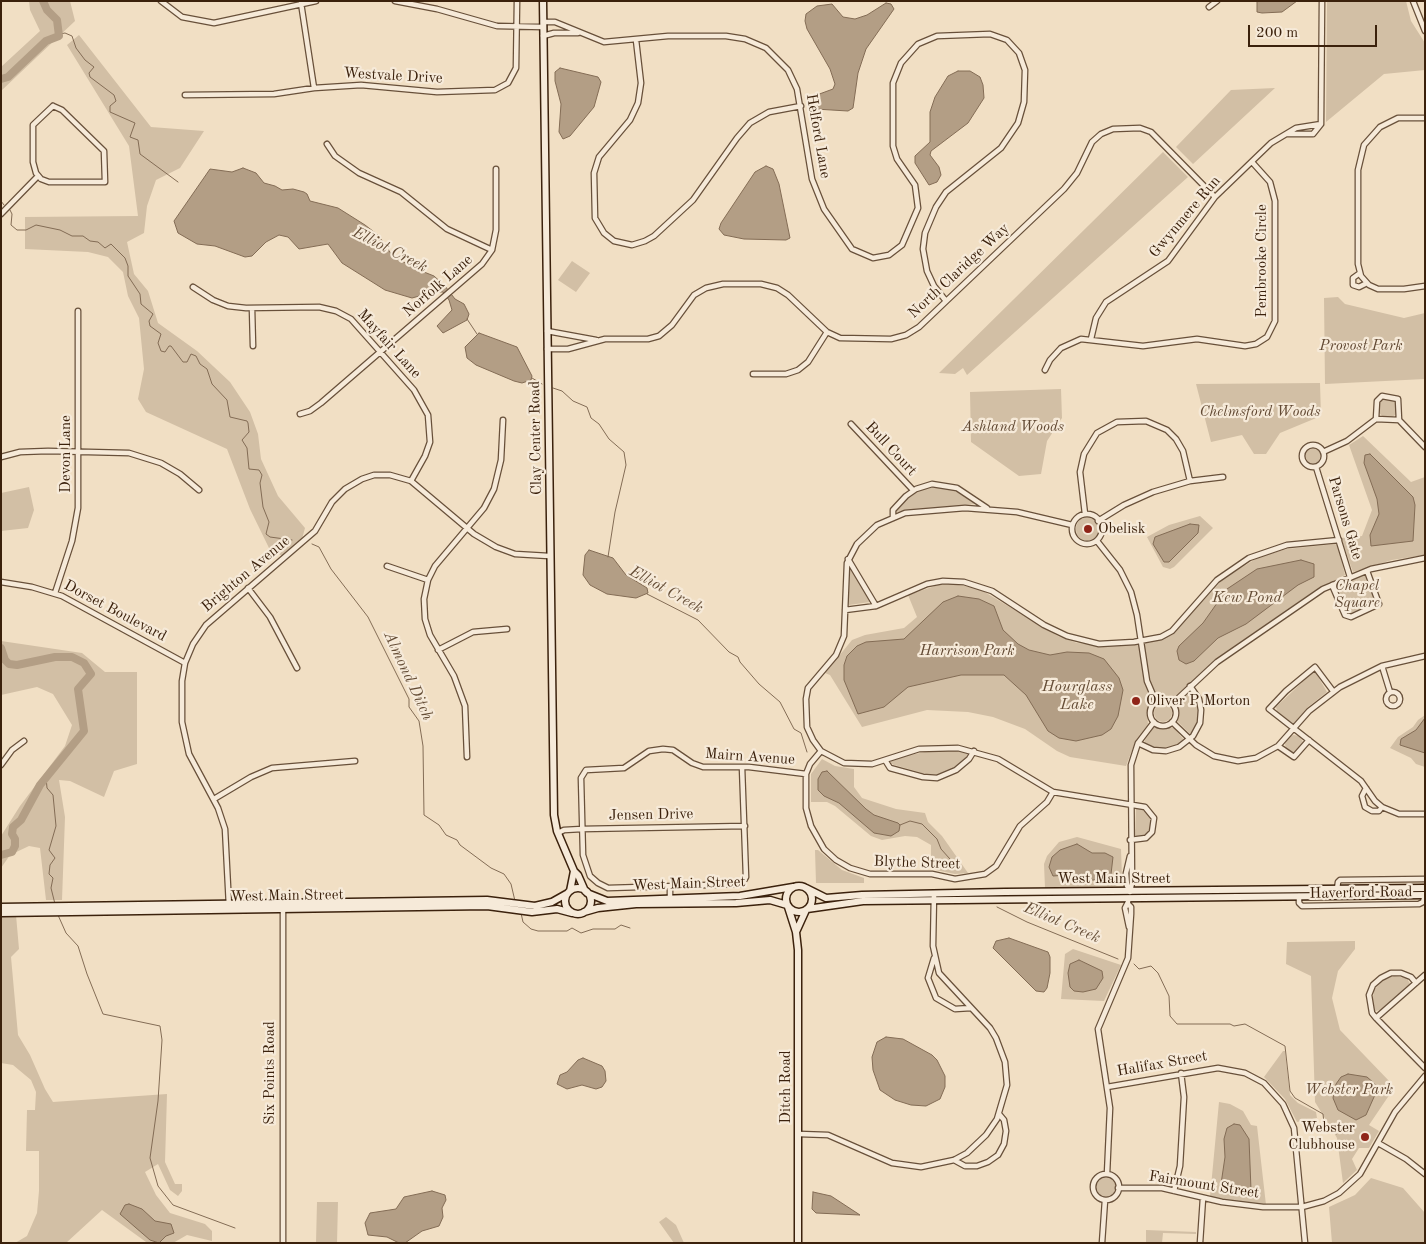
<!DOCTYPE html>
<style>
body{margin:0}
#map{position:relative;width:1426px;height:1244px;overflow:hidden;background:#f1dfc4;font-family:"Old Standard TT",serif}
canvas{display:block}
.frame{position:absolute;inset:0;border:2px solid #3b210c;pointer-events:none}
.scale{position:absolute;left:1248px;top:25px;width:129px;height:22px;box-sizing:border-box;border:2px solid #3b210c;border-top:0;padding-left:6px;font-size:15px;line-height:18px;white-space:nowrap;color:#3b210c;-webkit-text-stroke:4px #f6ead9;paint-order:stroke}
</style>
<div id="map">
<canvas width="1426" height="1244"></canvas>
<div class="frame"></div>
<div class="scale">200 m</div>
</div>
<script>
const ctx = document.querySelector('canvas').getContext('2d');
ctx.lineJoin = 'round';
function fill(path, color) {
  ctx.fillStyle = color;
  ctx.fill(path, 'evenodd');
}
function poly(rows) {
  const path = new Path2D();
  for (const r of rows) {
    if (r.length === 3) {
      path.moveTo(r[0] + r[2], r[1]);
      path.arc(r[0], r[1], r[2], 0, 2 * Math.PI);
      continue;
    }
    path.moveTo(r[0], r[1]);
    for (let i = 2; i < r.length; i += 2) path.lineTo(r[i], r[i + 1]);
  }
  return path;
}
function trace(path, color, width, dash) {
  ctx.strokeStyle = color;
  ctx.lineWidth = width;
  ctx.lineCap = dash ? 'butt' : 'round';
  ctx.setLineDash(dash || []);
  ctx.stroke(path);
}
function label(font, color, halo, rows, align = 'center') {
  ctx.font = font + ' "Old Standard TT",serif';
  ctx.lineWidth = 4.5;
  ctx.setLineDash([]);
  ctx.textBaseline = 'middle';
  ctx.strokeStyle = halo;
  ctx.fillStyle = color;
  for (const [text, x, y, turn = 0] of rows) {
    ctx.save();
    ctx.translate(x, y);
    ctx.rotate((+turn || 0) * Math.PI / 180);
    ctx.textAlign = isNaN(turn) ? turn : align;
    if (halo) ctx.strokeText(text, 0, 0);
    ctx.fillText(text, 0, 0);
    ctx.restore();
  }
}
const green = poly([
 [29,1,70,1,75,21,1,91,1,67,40,31,30,10],
 [1327,1,1406,1,1411,21,1425,43,1425,70,1384,74,1326,122],
 [79,35,151,127,204,131,180,168,156,180,147,206,144,233,127,242,134,274,148,291,158,323,197,351,230,382,250,412,258,434,261,459,278,496,305,528,302,539,282,556,269,548,250,509,227,449,146,412,138,399,144,369,139,318,128,296,123,272,108,257,88,252,25,249,25,217,138,216,129,146,67,45],
 [1275,88,1193,164,1176,147,1231,90],
 [1163,152,1188,177,967,375,963,368,955,374,939,373],
 [572,261,590,273,576,292,558,280],
 [1338,297,1345,304,1404,318,1425,313,1425,379,1325,384,1324,298],
 [1320,383,1321,416,1280,433,1266,454,1254,454,1242,435,1211,442,1196,384],
 [1061,389,1062,418,1047,441,1041,474,1019,476,971,442,970,392],
 [1388,408,10],
 [1363,436,1411,482,1425,477,1425,555,1392,560,1353,572,1341,538,1362,536,1372,510,1349,445],
 [1313,456,8],
 [940,486,961,492,976,504,896,512,896,510,904,500,916,491],
 [29,487,34,510,28,528,1,531,1,493],
 [1200,516,1213,528,1174,567,1170,569,1163,567,1147,537,1169,525],
 [1088,529,12],
 [1335,544,1338,546,1345,575,1309,595,1219,657,1173,698,1159,697,1151,701,1147,713,1148,724,1136,740,1126,766,1070,757,1057,751,1025,729,993,717,968,712,927,710,862,727,830,675,825,673,852,640,865,635,904,628,917,617,908,595,938,585,951,584,978,588,1058,636,1077,643,1116,646,1153,642,1172,635,1224,578,1259,557,1287,549],
 [851,567,870,599,870,602,849,605,848,603,848,574],
 [1363,575,1367,575,1377,602,1349,614,1346,612,1337,586],
 [1,641,82,653,105,672,137,672,137,764,114,771,104,797,70,781,59,780,65,817,62,900,46,900,40,848,29,846,10,855,1,868,1,836,20,806,65,746,72,725,53,694,37,687,1,695],
 [1313,672,1316,673,1327,692,1308,707,1293,724,1277,711,1276,707],
 [1188,692,1192,692,1196,698,1199,712,1196,727,1190,734,1177,721,1177,703],
 [1163,713,9],
 [1425,715,1425,767,1416,764,1411,758,1390,748,1398,737,1413,727,1418,720],
 [1154,727,1174,728,1185,741,1181,744,1164,749,1150,747,1144,743,1145,740],
 [1294,744,9],
 [930,751,955,751,966,752,968,755,955,768,939,775,929,775,891,764,891,761,905,756],
 [822,759,835,766,854,769,854,787,862,798,896,809,925,813,928,822,942,836,968,873,955,874,931,869,931,845,917,837,905,836,882,840,871,836,835,806,827,802,811,802,811,774],
 [1144,808,1153,818,1151,830,1146,836,1138,838,1135,835,1136,809],
 [1077,837,1121,849,1122,877,1116,886,1045,888,1044,864,1047,856,1059,842],
 [815,850,818,850,842,870,864,878,864,883,816,883],
 [16,915,19,949,11,957,18,1035,30,1055,45,1089,53,1102,167,1094,165,1162,175,1184,182,1184,182,1191,178,1196,170,1190,158,1164,145,1172,156,1195,170,1213,205,1224,212,1231,212,1241,187,1235,173,1243,146,1242,102,1210,66,1243,15,1243,27,1236,37,1213,39,1191,39,1151,26,1151,27,1110,35,1110,36,1092,31,1080,13,1065,1,1063,1,916],
 [1355,941,1355,949,1338,971,1332,998,1340,1030,1391,1083,1392,1091,1369,1125,1379,1131,1369,1148,1359,1148,1352,1159,1357,1170,1343,1183,1337,1138,1315,1102,1311,976,1286,964,1287,942],
 [1073,949,1121,965,1104,1001,1061,999,1065,954],
 [1394,976,1407,978,1410,984,1381,1010,1375,1011,1372,1004,1374,990,1383,980],
 [1283,1051,1285,1051,1290,1095,1298,1103,1316,1112,1317,1118,1297,1122,1285,1099,1264,1077],
 [1219,1102,1230,1104,1243,1111,1251,1125,1257,1126,1266,1205,1242,1203,1210,1197],
 [1106,1187,10],
 [1371,1178,1403,1188,1425,1213,1425,1243,1332,1243,1329,1207,1355,1195],
 [317,1202,338,1202,337,1243,316,1243],
 [666,1217,676,1225,684,1243,674,1243,659,1222],
 [1146,1230,1196,1232,1196,1234,1163,1233,1162,1243,1146,1243]
]);
const water = poly([
 [1257,1,1297,1,1282,12,1262,13,1257,12,1257,1],
 [886,3,891,4,894,9,866,49,858,73,853,108,848,111,815,109,813,101,814,96,833,89,835,84,830,69,807,29,805,21,806,14,817,6,832,4,843,17,855,19,867,15,886,3],
 [560,68,598,77,601,82,594,107,570,136,563,139,559,132,561,104,555,81,555,72,560,68],
 [958,71,970,71,980,77,983,85,984,98,968,123,931,151,930,155,939,167,941,175,937,182,929,185,915,163,915,156,930,142,930,112,935,97,948,76,958,71],
 [766,166,773,169,779,184,790,238,786,240,744,239,724,235,719,229,721,223,755,172,766,166],
 [243,168,256,173,264,183,275,186,282,190,293,189,304,192,307,194,310,201,338,208,365,225,378,235,392,255,414,268,434,276,445,286,455,299,464,304,469,314,467,320,443,333,437,326,452,310,449,300,443,292,434,292,412,298,385,290,342,263,328,244,299,249,288,237,279,235,266,242,252,256,245,257,215,246,197,244,178,233,174,221,210,169,232,172,243,168],
 [479,333,517,347,532,376,531,380,522,383,514,381,476,365,467,358,465,347,479,333],
 [1370,454,1413,497,1415,505,1413,541,1371,546,1370,535,1379,514,1377,499,1364,463,1365,455,1370,454],
 [1190,524,1199,525,1198,533,1169,562,1164,562,1153,544,1155,537,1190,524],
 [589,550,613,558,626,575,647,588,648,593,636,598,607,594,590,585,583,575,585,555,589,550],
 [1301,560,1314,564,1314,577,1298,585,1246,624,1218,638,1194,661,1186,664,1179,660,1177,651,1179,646,1203,623,1227,589,1257,569,1301,560],
 [958,596,979,599,994,606,1003,630,1018,644,1029,650,1050,655,1067,652,1089,653,1104,659,1119,678,1123,690,1118,716,1111,729,1102,735,1076,741,1059,738,1048,731,1026,695,1004,675,961,675,908,687,884,707,858,714,844,680,844,665,847,656,857,646,866,642,904,639,943,602,958,596],
 [1425,718,1425,753,1400,745,1401,739,1416,730,1425,718],
 [827,771,866,809,874,815,898,823,900,825,899,831,891,836,874,833,839,803,824,796,818,790,818,779,822,772,827,771],
 [1077,844,1092,853,1105,853,1113,857,1111,874,1106,878,1087,881,1067,875,1053,876,1049,867,1052,857,1060,850,1077,844],
 [1009,938,1048,952,1050,957,1050,973,1047,988,1044,992,1036,991,993,948,996,941,1009,938],
 [1079,960,1102,971,1103,978,1096,989,1083,992,1074,991,1070,987,1068,973,1070,964,1079,960],
 [886,1037,903,1039,932,1055,937,1060,945,1076,945,1087,940,1099,926,1106,911,1105,895,1100,880,1090,873,1070,872,1057,877,1042,886,1037],
 [583,1058,602,1066,605,1071,606,1081,602,1087,596,1089,582,1085,567,1089,557,1084,560,1075,567,1072,578,1060,583,1058],
 [1348,1074,1367,1077,1375,1084,1374,1097,1366,1115,1356,1120,1338,1110,1333,1098,1336,1084,1341,1077,1348,1074],
 [1234,1124,1240,1125,1249,1139,1251,1190,1221,1184,1225,1157,1224,1139,1227,1128,1234,1124],
 [432,1191,445,1195,446,1200,442,1208,443,1217,439,1226,422,1231,405,1243,399,1243,387,1237,368,1235,365,1223,370,1213,396,1209,404,1197,432,1191],
 [813,1192,831,1196,860,1215,816,1213,812,1209,813,1192],
 [129,1204,142,1209,155,1221,171,1224,174,1233,166,1236,159,1243,150,1240,120,1214,125,1205,129,1204]
]);
const stream = poly([
 [60,34,65,33,72,36,76,48,85,60,94,67,89,73,90,77,114,95,116,101,110,106,110,112,135,123,130,137,138,140,140,154,178,182],
 [1,201,4,205],
 [10,210,12,214,11,225,17,230,26,230,36,225,60,230,72,236,83,236,90,241,98,242,105,248,111,244,125,258,128,266,128,276,140,294,141,304,153,314,149,321,150,326,161,334,158,343,161,351,165,352,169,346,171,346,183,362,187,362,191,354,196,356,200,364,207,369,212,384,227,400,230,417,247,421,248,423,249,432,242,440,247,448,249,469,259,470,262,475,260,483,263,507,269,522,266,534,270,537,292,540],
 [467,319,477,334],
 [532,378,542,384],
 [553,388,562,391,573,401,587,407,591,418,599,424,609,439,624,452,626,465,615,512,608,557],
 [312,544,319,547,331,569,368,617,409,699,409,707,419,721,423,746,424,815,439,825,446,835,457,840,460,845,491,868,504,874,511,884,515,901],
 [647,594,698,620,729,652,738,657,740,662,759,684,780,702,794,729,801,733,807,752],
 [46,777,47,788,53,795,56,826,49,850,55,858,50,865,49,874,53,878,51,888,55,904],
 [900,825,910,821,922,824,937,839,941,849,958,868],
 [997,907,1027,922,1118,959],
 [521,913,523,922,531,929,538,931,567,931,572,928,581,933,593,929,615,929,621,925,630,928],
 [58,915,66,933,78,946,87,974,103,1014,160,1026,162,1040,158,1101,150,1158,158,1186,173,1205,235,1228],
 [1134,964,1139,969,1151,966,1158,973,1169,996,1170,1016,1177,1024,1230,1024,1234,1026,1245,1024,1285,1046,1290,1091,1295,1098,1323,1114,1324,1123,1336,1134]
]);
const river = poly([
 [1,79,8,77,46,41,59,36,57,20,47,10,43,1],
 [1,648,5,660,9,664,17,665,55,657,72,657,84,663,91,674,78,689,84,731,40,785,21,820,13,827,12,834,15,839,15,846,12,852,1,855]
]);
const street = poly([
 [161,1,182,17,214,23,316,1],
 [395,1,437,9,497,26,543,27],
 [1413,1,1425,31],
 [301,3,314,88],
 [1209,7,1217,1],
 [543,22,555,22,604,42,668,36,726,36,745,39,766,48,788,70,797,89,812,179,824,209,852,249,873,258,889,255,902,245,918,208,915,185,897,159,893,146,893,83,901,63,918,44,937,36,990,34,1007,40,1019,53,1025,70,1024,102,1018,123,1001,148,946,192,936,207,925,233,923,249,927,271,934,286,946,301],
 [543,36,554,33,578,33],
 [636,40,641,83,638,103,630,120,599,157,594,173,595,218,604,233,614,241,632,245,645,241,654,236,693,200,737,138,750,123,769,112,801,106],
 [185,95,274,94,314,88,361,85,437,92,495,90,508,83,516,68,517,1],
 [53,106,62,110,104,151,105,182,49,182,41,179,36,173,33,162,33,125,53,106],
 [1425,118,1398,118,1380,127,1364,145,1358,170,1358,264,1361,276,1369,285,1378,289,1404,289,1425,286],
 [1287,134,1313,134,1321,124,1322,1],
 [327,144,335,156,359,173,401,192,447,229,492,250],
 [1,214,38,176],
 [1360,273,1353,278,1353,285,1359,287,1367,283],
 [193,287,213,300,228,306,246,308,319,307,336,311,351,319,414,390,428,415,430,442,425,456,411,481],
 [252,308,253,346],
 [547,331,596,340],
 [1091,339,1096,318,1106,302,1168,261,1215,197,1271,143,1296,128,1321,124],
 [547,349,568,349,605,339,648,339,659,336,672,325,694,295,706,288,723,284,761,284,777,288,788,295,827,332,840,338,891,339,906,335,919,327,1064,189,1077,173,1092,142,1101,134,1113,129,1140,128,1151,132,1215,197],
 [1045,370,1050,360,1061,348,1081,339,1143,346,1197,339,1245,346,1256,344,1267,337,1275,321,1275,201,1270,182,1252,162],
 [753,374,786,374,798,370,808,362,827,332],
 [300,414,310,411,321,403,482,264,492,250,496,230,496,169],
 [1376,419,1377,401,1382,396,1398,399,1399,420],
 [851,424,913,490],
 [1313,456,11],
 [1323,452,1347,441,1376,419,1399,420,1425,447],
 [1,457,20,452,48,451,129,453,161,463,180,474,199,490],
 [1316,467,1350,577],
 [1085,514,1080,472,1084,454,1097,433,1117,422,1146,421,1167,430,1176,439,1183,451,1190,481],
 [1087,529,15],
 [893,517,893,510,906,496,916,489,932,484,957,488,987,508],
 [1098,521,1124,505,1153,492,1190,481,1223,477],
 [1072,525,1017,512,965,508,905,513,877,525,857,544,847,563,844,636,836,655,808,688,806,699,807,727,813,740,821,751,844,763,872,764,919,749,958,748,998,759,1053,792,1145,807,1154,818,1152,832,1146,838,1130,840],
 [1097,541,1120,570,1131,592,1137,615,1147,681,1156,702],
 [848,559,876,606],
 [387,566,428,580],
 [1,582,32,587,62,596,185,663],
 [1332,585,1345,615,1351,617,1379,604,1367,571],
 [248,588,270,617,297,668],
 [55,593,72,541,78,508,78,311],
 [845,610,876,606,927,584,943,581,964,582,992,591,1044,625,1067,636,1099,644,1134,642,1161,637,1172,631,1217,580,1249,558,1287,545,1339,540],
 [438,650,473,632,507,629],
 [1382,666,1390,692],
 [1333,691,1315,667,1286,691,1269,709,1361,781,1375,801,1382,807,1399,814,1425,814],
 [1393,699,7],
 [1163,713,13],
 [1172,704,1217,662,1323,589,1371,569,1425,558],
 [1172,722,1196,745,1214,756,1238,761,1256,758,1278,746,1309,711,1340,687,1382,666,1425,656],
 [1138,743,1153,750,1166,751,1179,747,1193,736,1200,723,1201,710,1199,699,1190,686],
 [1278,746,1294,757,1309,740],
 [821,751,810,764,806,774,806,808,811,826,824,849,836,860,850,868,870,874,932,874,955,879,985,874,996,866,1020,826,1047,802,1053,792],
 [467,757,465,706,454,676,430,635,425,619,424,599,428,580,435,566,484,508,494,489,501,460,503,420],
 [885,760,890,768,923,777,937,778,956,770,969,759,974,751],
 [1,765,12,750,24,741],
 [742,767,746,877,742,884,608,888,598,883,590,876,583,855,581,778,586,770,624,768,649,751,663,749,673,750,692,763,703,767,749,767,806,774],
 [1366,788,1362,796,1365,807,1372,811,1379,811,1382,807],
 [214,799,251,777,272,768,355,761],
 [558,833,564,830,582,829,745,826],
 [670,887,670,898],
 [1130,888,1127,886,1126,873,1130,856],
 [1337,889,1338,882,1340,880,1425,879],
 [1130,892,1132,883,1131,765,1138,743,1154,722],
 [1299,896,1299,903,1302,906,1419,904,1423,902,1425,895],
 [1128,902,1125,908,1129,927],
 [229,906,225,829,218,808,189,754,182,722,182,681,185,663,193,644,206,625,315,531,332,502,345,489,362,479,374,475,390,475,411,481,474,534,496,547,515,554,549,556],
 [283,907,283,1243],
 [934,958,928,978,936,998,955,1009,971,1008],
 [1416,983,1411,977,1401,973,1391,973,1381,978,1373,985,1369,995,1372,1013,1376,1018,1425,975],
 [1376,1018,1425,1068],
 [1107,1087,1218,1068,1245,1073,1264,1083,1283,1104,1294,1128,1305,1243],
 [799,1134,828,1135,892,1163,921,1167,954,1160,967,1153,986,1135,997,1119,1007,1085,1005,1062,996,1038,990,1028,939,973,933,946,934,894],
 [1378,1143,1406,1159,1425,1174],
 [954,1160,965,1166,977,1166,988,1162,998,1155,1004,1144,1006,1131,1004,1120,999,1114],
 [1107,1174,1110,1108,1098,1029,1128,958,1131,914,1131,907,1128,904],
 [1106,1187,13],
 [1118,1188,1162,1188,1222,1202,1263,1207,1302,1207,1324,1201,1339,1193,1360,1174,1395,1112,1425,1076],
 [1174,1191,1180,1166,1184,1097,1181,1073],
 [1102,1243,1105,1200],
 [1200,1243,1203,1198]
]);
const secondary = poly([
 [543,1,554,815,557,831,574,871,578,875,585,891],
 [799,899,13],
 [806,888,826,898,862,895,1005,892,1425,888],
 [578,901,13],
 [570,891,574,871],
 [587,893,607,901,740,896,793,887],
 [1,907,487,900,535,906,552,902,568,893],
 [788,907,796,932,798,950,798,1243],
 [807,909,863,901,1425,895],
 [584,912,598,908,636,904,736,903,770,900,787,905],
 [1,913,487,906,532,912,557,909,572,913],
 [796,932,806,910]
]);
const markers = [
 [1088,529,5,"#8f2418"],
 [1136,701,5,"#8f2418"],
 [1365,1137,5,"#8f2418"]
];
const streetNames = [
 ["Westvale Drive",393,76,3],
 ["Helford Lane",818,136,80],
 ["Gwynmere Run",1185,217,-50],
 ["Pembrooke Circle",1262,261,-90],
 ["North Claridge Way",959,271,-43],
 ["Norfolk Lane",438,286,-41],
 ["Mayfair Lane",389,344,48],
 ["Clay Center Road",536,438,-91],
 ["Bull Court",891,449,47],
 ["Devon Lane",66,454,-90],
 ["Parsons Gate",1345,518,73],
 ["Brighton Avenue",246,574,-40],
 ["Dorset Boulevard",115,611,28],
 ["Mairn Avenue",750,757,4],
 ["Jensen Drive",651,815,-1],
 ["Blythe Street",917,863,2],
 ["West Main Street",1114,879],
 ["West Main Street",689,884,-2],
 ["Haverford Road",1361,893,-1],
 ["West Main Street",287,896,-1],
 ["Halifax Street",1162,1064,-10],
 ["Six Points Road",270,1073,-90],
 ["Ditch Road",786,1087,-90],
 ["Fairmount Street",1204,1185,9]
];
const parkNames = [
 ["Provost Park",1361,346],
 ["Chelmsford Woods",1260,412],
 ["Ashland Woods",1013,427],
 ["Chapel",1357,586],
 ["Square",1357,603],
 ["Harrison Park",967,651],
 ["Webster Park",1349,1090]
];
const poiNames = [
 ["Obelisk",1098,529],
 ["Oliver P Morton",1146,701],
 ["Webster",1355,1128,"right"],
 ["Clubhouse",1355,1145,"right"]
];
const waterNames = [
 ["Elliot Creek",390,250,27],
 ["Elliot Creek",666,590,29],
 ["Kew Pond",1247,598],
 ["Almond Ditch",408,676,65],
 ["Hourglass",1077,687],
 ["Lake",1077,705],
 ["Elliot Creek",1062,923,23]
];
fill(green, '#d2bfa5');
fill(water, '#b39e85');
trace(water, '#836c55', 1);
trace(stream, '#836c55', 1);
trace(river, '#b39e85', 8);
trace(street, '#68503a', 7);
trace(secondary, '#3b210c', 9);
trace(street, '#f6ead9', 4.5);
trace(secondary, '#f6ead9', 6);
for (const [x, y, r, color] of markers) {
  const dot = new Path2D();
  dot.arc(x, y, r, 0, 2 * Math.PI);
  ctx.fillStyle = color;
  ctx.fill(dot);
  trace(dot, '#f6ead9', 2);
}
label('15px', '#3b210c', '#f6ead9', streetNames);
label('italic 15px', '#614832', '#f6ead9', parkNames);
label('15px', '#3b210c', '#f6ead9', poiNames, 'left');
label('italic 16px', '#654d36', '#f6ead9', waterNames);
</script>
